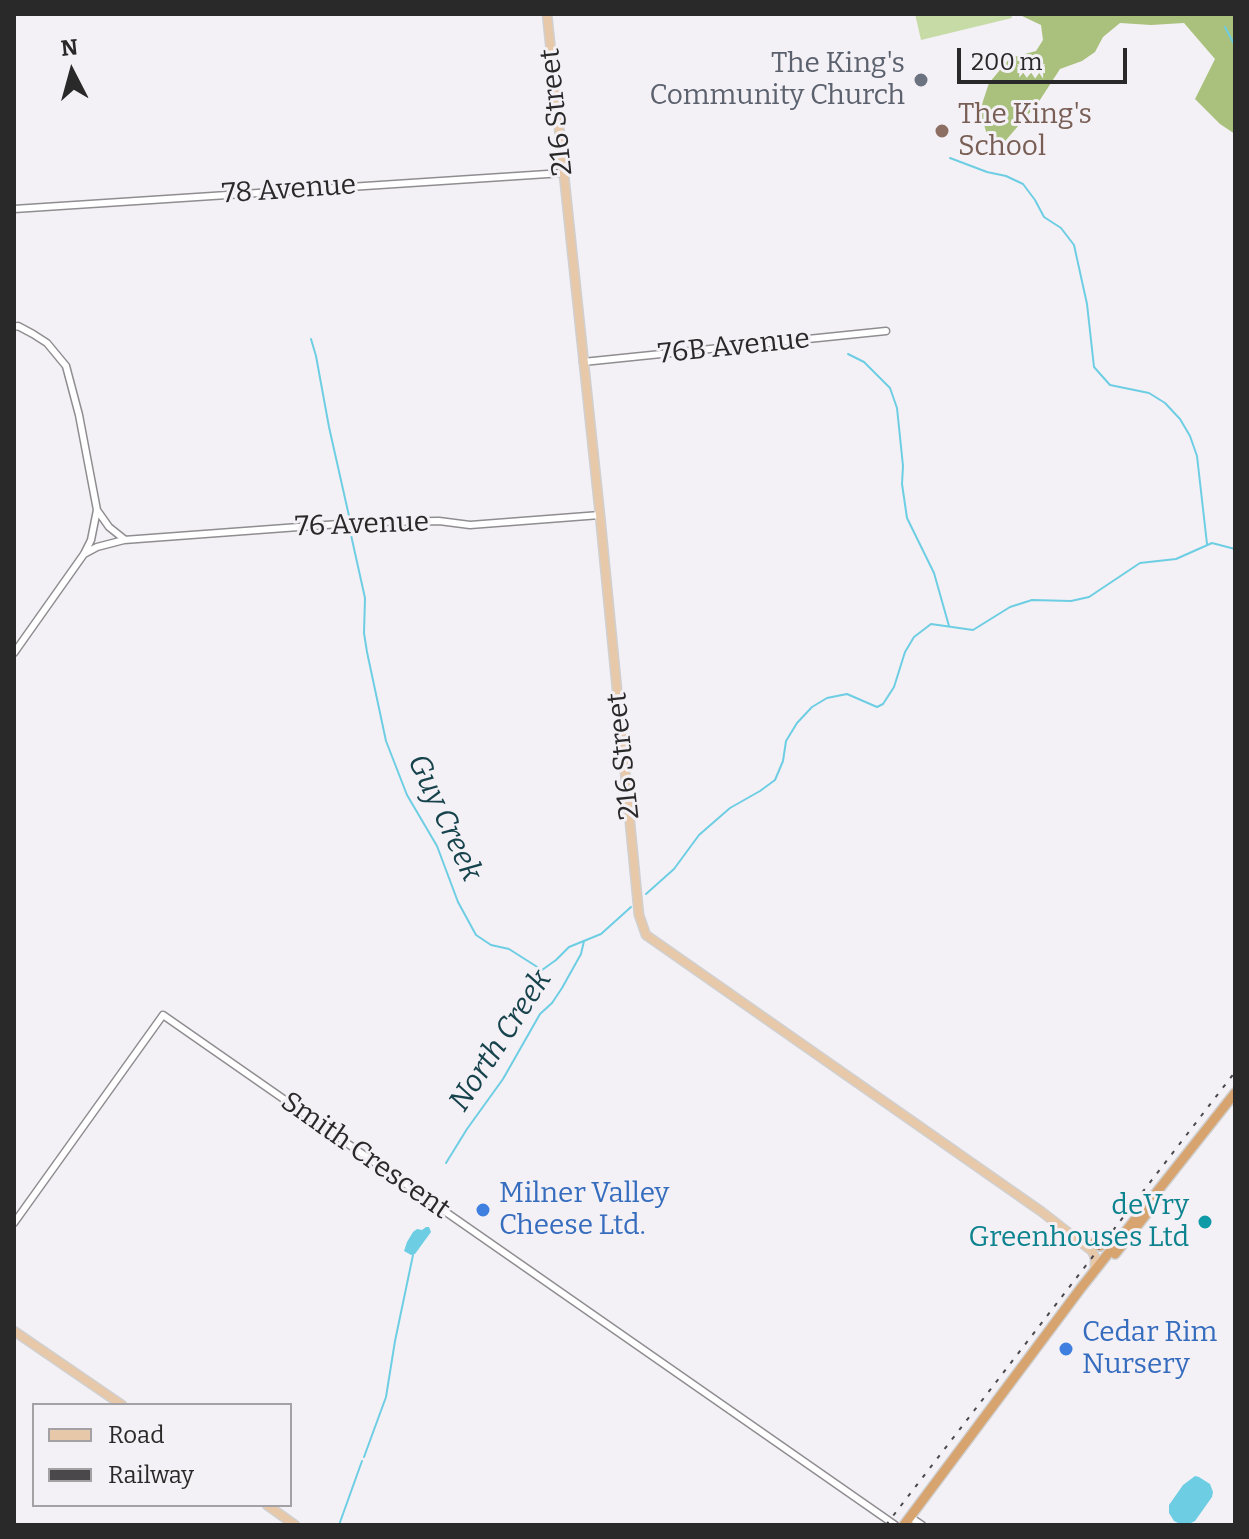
<!DOCTYPE html>
<style>
body{margin:0}
#map{position:relative;width:1249px;height:1539px;overflow:hidden;background:#f4f1f6;font-family:Bitter,serif}
canvas{display:block}
.frame{position:absolute;inset:0;border:16px solid #2a292a;pointer-events:none}
.legend{position:absolute;left:32px;top:1403px;width:260px;height:104px;box-sizing:border-box;background:#f4f1f6;border:2px solid #a3a1a4;margin:0;padding:10px 14px;list-style:none;font-size:24px;color:#2a292a}
.legend li{display:flex;align-items:center;gap:16px;height:40px}
.legend b{width:40px;border:2px solid #a3a1a4}
.north{position:absolute;left:32px;top:32px;width:80px;height:80px;-webkit-text-stroke:6px #f4f1f6;paint-order:stroke;rotate:354deg;font-size:22px;font-weight:700;line-height:32px;text-align:center;color:#2a292a}
.north::after{content:'';display:block;margin:auto;width:28px;height:36px;background:#2a292a;clip-path:polygon(50% 0,100% 100%,50% 72%,0 100%)}
.scale{position:absolute;left:957px;top:48px;width:170px;height:36px;box-sizing:border-box;border:4px solid #2a292a;border-top:0;padding-left:10px;font-size:24px;line-height:28px;white-space:nowrap;color:#2a292a;-webkit-text-stroke:6px #f4f1f6;paint-order:stroke}
</style>
<div id="map">
<canvas width="1249" height="1539"></canvas>
<div class="frame"></div>
<ul class="legend">
<li><b style="height:10px;background:#e7c8a9"></b>Road</li>
<li><b style="height:10px;background:#4a484a"></b>Railway</li>
</ul>
<div class="north">N</div>
<div class="scale">200 m</div>
</div>
<script>
const ctx = document.querySelector('canvas').getContext('2d');
ctx.lineJoin = 'round';
function fill(path, color) {
  ctx.fillStyle = color;
  ctx.fill(path, 'evenodd');
}
function poly(rows) {
  const path = new Path2D();
  for (const r of rows) {
    path.moveTo(r[0], r[1]);
    for (let i = 2; i < r.length; i += 2) path.lineTo(r[i], r[i + 1]);
  }
  return path;
}
function trace(path, color, width, dash) {
  ctx.strokeStyle = color;
  ctx.lineWidth = width;
  ctx.lineCap = dash ? 'butt' : 'round';
  ctx.setLineDash(dash || []);
  ctx.stroke(path);
}
function label(font, color, halo, rows, align = 'center') {
  ctx.font = font + ' Bitter,serif';
  ctx.lineWidth = 6;
  ctx.setLineDash([]);
  ctx.textBaseline = 'middle';
  ctx.strokeStyle = halo;
  ctx.fillStyle = color;
  for (const [text, x, y, turn = 0] of rows) {
    ctx.save();
    ctx.translate(x, y);
    ctx.rotate((+turn || 0) * Math.PI / 180);
    ctx.textAlign = isNaN(turn) ? turn : align;
    if (halo) ctx.strokeText(text, 0, 0);
    ctx.fillText(text, 0, 0);
    ctx.restore();
  }
}
const green = poly([
 [915,14,1011,14,1012,18,921,40]
]);
const forest = poly([
 [1021,14,1235,14,1235,134,1220,124,1195,99,1215,59,1184,23,1151,25,1120,23,1103,37,1095,52,1082,61,1060,69,1038,103,1000,147,987,135,980,110,989,83,1010,58,1036,51,1043,40,1041,25,1022,16]
]);
const water = poly([
 [426,1227,429,1227,431,1232,415,1254,411,1255,404,1251,407,1242,413,1232,417,1229,422,1230],
 [1195,1476,1199,1477,1210,1484,1213,1492,1212,1497,1195,1521,1191,1523,1180,1524,1174,1521,1169,1513,1169,1505,1183,1485]
]);
const stream = poly([
 [1225,27,1235,46],
 [950,158,987,172,1006,176,1023,184,1035,200,1044,217,1061,228,1074,245,1087,304,1094,367,1110,385,1149,393,1165,403,1180,419,1190,436,1197,456,1207,544],
 [311,339,316,356,329,427,349,516],
 [848,354,864,362,890,388,897,408,903,466,902,484,907,518,934,573,949,626],
 [351,535,365,598,364,633,367,652,386,741,407,795,437,846,458,902,476,935,491,945,509,949,542,970,556,960,569,947,601,934,631,907],
 [646,894,674,869,699,835,730,808,760,791,775,780,783,761,786,741,797,723,812,707,827,698,847,694,877,707,883,704,894,687,905,652,914,637,931,624,973,630,1010,607,1032,600,1071,601,1089,597,1140,563,1176,559,1212,543,1235,549],
 [446,1163,467,1129,503,1079,540,1014,552,1003,562,988,581,954,584,941],
 [364,1457,386,1397,395,1341,413,1255],
 [339,1525,362,1461]
]);
const minor = poly([
 [14,209,563,173],
 [14,327,18,326,33,334,47,343,66,366,79,415,97,510,91,540,84,554,14,653],
 [583,362,886,331],
 [97,510,109,527,124,539],
 [84,554,97,547,124,540,366,522,439,521,470,525,600,515],
 [14,1223,163,1015,895,1525],
 [910,1517,922,1525]
]);
const major = poly([
 [547,14,600,515,639,915,646,935,1042,1212,1092,1251,1095,1257,1095,1270],
 [14,1331,122,1405],
 [267,1505,295,1525]
]);
const highway = poly([
 [1090,1243,1100,1246,1114,1241,1118,1237],
 [1115,1254,1155,1203],
 [904,1525,1081,1288,1235,1093]
]);
const rail = poly([
 [886,1525,1235,1072]
]);
const markers = [
 [921,80,8,"#6b7280"],
 [942,131,8,"#8d6e63"],
 [483,1210,8,"#3f7fe0"],
 [1205,1222,8,"#0f9aa8"],
 [1066,1349,8,"#3f7fe0"]
];
const worshipNames = [
 ["The King's",905,64],
 ["Community Church",905,96]
];
const streetNames = [
 ["216 Street",557,112,-96],
 ["78 Avenue",289,190,-4],
 ["76B Avenue",734,347,-6],
 ["76 Avenue",362,525,-2],
 ["216 Street",624,756,-96],
 ["Smith Crescent",365,1156,35]
];
const educationNames = [
 ["The King's",958,115],
 ["School",958,147]
];
const shopNames = [
 ["Milner Valley",499,1194],
 ["Cheese Ltd.",499,1226],
 ["Cedar Rim",1082,1333],
 ["Nursery",1082,1365]
];
const cultureNames = [
 ["deVry",1189,1206],
 ["Greenhouses Ltd",1189,1238]
];
const waterNames = [
 ["Guy Creek",444,818,65],
 ["North Creek",501,1041,-57]
];
fill(green, '#c7dba7');
fill(forest, '#a9c17c');
fill(water, '#6dcee3');
trace(stream, '#6dcee3', 2);
trace(minor, '#908d91', 9);
trace(major, '#d0d0d0', 11);
trace(highway, '#d0d0d0', 12);
trace(minor, '#fff', 6);
trace(major, '#e7c8a9', 8);
trace(highway, '#d7a470', 9);
trace(rail, '#4a484a', 2, [4, 8]);
for (const [x, y, r, color] of markers) {
  const dot = new Path2D();
  dot.arc(x, y, r, 0, 2 * Math.PI);
  ctx.fillStyle = color;
  ctx.fill(dot);
  trace(dot, '#f4f1f6', 3);
}
label('28px', '#5b616d', '#f4f1f6', worshipNames, 'right');
label('28px', '#2a292a', '#f4f1f6', streetNames);
label('28px', '#785e54', '#f4f1f6', educationNames, 'left');
label('28px', '#366cbe', '#f4f1f6', shopNames, 'left');
label('28px', '#0d838f', '#f4f1f6', cultureNames, 'right');
label('italic 30px', '#17434c', '#f4f1f6', waterNames);
</script>
